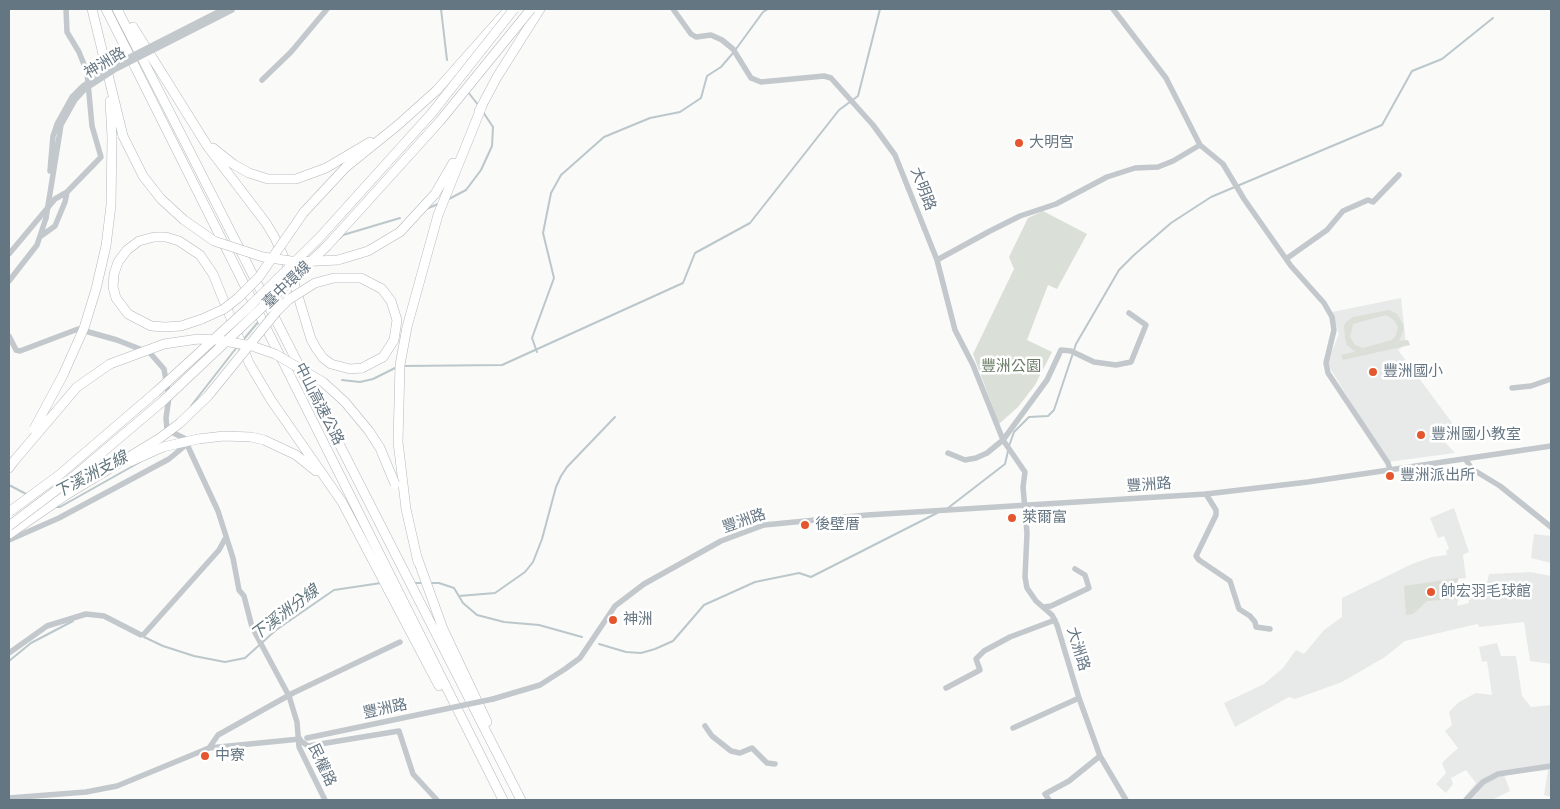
<!DOCTYPE html>
<meta charset="utf-8">
<style>
body{margin:0}
#map{position:relative;width:1560px;height:809px;overflow:hidden;background:#fafaf8;font-family:"Work Sans",sans-serif}
canvas{display:block}
.frame{position:absolute;inset:0;border:10px solid #657683;pointer-events:none}
</style>
<div id="map">
<canvas width="1560" height="809"></canvas>
<div class="frame"></div>
</div>
<script>
const ctx = document.querySelector('canvas').getContext('2d');
ctx.lineJoin = 'round';
function fill(path, color) {
  ctx.fillStyle = color;
  ctx.fill(path, 'evenodd');
}
function poly(rows) {
  const path = new Path2D();
  for (const r of rows) {
    path.moveTo(r[0], r[1]);
    for (let i = 2; i < r.length; i += 2) path.lineTo(r[i], r[i + 1]);
  }
  return path;
}
function trace(path, color, width, dash) {
  ctx.strokeStyle = color;
  ctx.lineWidth = width;
  ctx.lineCap = dash ? 'butt' : 'round';
  ctx.setLineDash(dash || []);
  ctx.stroke(path);
}
function label(font, color, halo, rows, align = 'center') {
  ctx.font = font + ' "Work Sans","Noto Sans TC",sans-serif';
  ctx.lineWidth = 5;
  ctx.setLineDash([]);
  ctx.textBaseline = 'middle';
  ctx.strokeStyle = halo;
  ctx.fillStyle = color;
  for (const [text, x, y, turn = 0] of rows) {
    ctx.save();
    ctx.translate(x, y);
    ctx.rotate((+turn || 0) * Math.PI / 180);
    ctx.textAlign = isNaN(turn) ? turn : align;
    if (halo) ctx.strokeText(text, 0, 0);
    ctx.fillText(text, 0, 0);
    ctx.restore();
  }
}
const built = poly([
 [1401,298,1406,344,1398,350,1459,432,1443,440,1455,453,1387,462,1327,363,1339,334,1332,312],
 [1454,508,1469,552,1463,555,1466,578,1456,579,1459,597,1457,606,1469,603,1468,594,1482,594,1485,592,1489,574,1531,572,1551,576,1551,664,1530,661,1524,622,1479,627,1478,624,1473,625,1405,641,1385,657,1342,682,1295,699,1289,697,1235,727,1224,703,1264,684,1283,668,1296,650,1304,654,1324,630,1342,617,1342,598,1412,564,1432,557,1447,555,1446,551,1449,549,1444,536,1438,538,1430,518],
 [1534,534,1551,536,1551,563,1531,558],
 [1497,643,1501,656,1516,656,1522,696,1531,707,1551,705,1551,797,1544,795,1548,770,1504,775,1510,791,1492,800,1462,800,1476,783,1466,770,1451,778,1453,784,1446,793,1436,784,1446,773,1442,763,1458,748,1445,731,1452,725,1449,712,1459,702,1476,693,1492,695,1487,661,1482,662,1479,647]
]);
const green = poly([
 [1043,211,1087,234,1057,289,1048,285,1027,340,1052,352,1035,385,1018,407,999,424,973,354,1014,269,1009,257,1028,218],
 [1389,310,1397,314,1403,324,1404,329,1399,341,1408,340,1410,345,1343,360,1341,355,1355,352,1347,345,1345,338,1344,326,1346,322,1353,317],
 [1386,315,1394,320,1398,327,1396,335,1392,340,1363,348,1355,345,1350,337,1353,324],
 [1458,578,1456,599,1427,601,1413,614,1406,615,1404,586]
]);
const stream = poly([
 [441,9,447,60],
 [736,49,763,12,768,9],
 [468,92,479,106],
 [449,199,466,190,481,170,492,146,493,127,483,112],
 [426,209,438,204],
 [339,239,343,235,400,218],
 [274,303,284,292],
 [244,339,259,321],
 [537,352,532,338,554,278,543,233,551,193,561,175,604,137,650,118,680,112,701,98,707,76,721,67,733,53],
 [404,366,502,365,683,283,695,253,750,223,839,110,858,96,880,9],
 [342,380,360,382,373,379,397,367],
 [191,406,237,347],
 [1009,446,1014,432,1029,417,1048,416,1054,410,1076,344,1119,270,1134,255,1171,223,1211,197,1382,125,1412,71,1442,59,1493,18],
 [9,485,28,495],
 [54,507,60,507,140,462],
 [948,508,1005,464,1008,451],
 [413,583,423,583],
 [431,583,439,583,454,588,463,603,477,615,504,622,539,625,582,637],
 [459,596,495,593,525,572,533,562,542,539,556,487,561,476,567,467,615,417],
 [144,637,163,646,194,656,225,662,245,658,276,630,334,590,381,583],
 [599,644,626,652,641,653,655,649,673,641,704,605,755,582,799,573,811,577,937,513],
 [9,661,31,643,73,621]
]);
const minor = poly([
 [673,9,691,34,696,37,711,35,722,40,733,49,751,78,761,82,824,76,831,78,873,125,895,155,937,260,955,330,973,365,1003,440,1025,472,1023,487,1027,533,1025,577,1027,588,1036,601,1052,615,1057,625,1079,698,1100,756,1126,800],
 [1113,9,1166,78,1200,145,1223,164,1244,199,1291,266,1324,303,1332,317,1334,330,1326,363,1328,373,1388,463,1390,470],
 [262,80,291,52,327,9],
 [41,236,55,226,65,202,67,192],
 [9,254,55,199,67,192,101,157,92,126,87,72,79,52,67,32,66,9],
 [1286,259,1327,230,1343,211,1368,200,1373,202,1399,175],
 [937,260,990,231,1020,216,1056,204,1107,177,1135,168,1158,167,1173,161,1200,145],
 [9,281,37,245,46,218],
 [9,336,16,350,20,351,78,329,117,340,150,353,164,369,169,397,166,418,167,430,184,438,218,511,233,558,239,590,244,596,252,627,289,696,297,722,299,747,325,800],
 [1512,388,1531,386,1551,379],
 [948,453,965,460,976,458,987,453,1003,440,1047,380,1061,350,1071,351,1094,362,1116,365,1131,362,1146,325,1129,313],
 [1466,460,1472,469,1500,486,1551,527],
 [1206,494,1216,510,1216,515,1196,556,1199,560,1230,581,1239,609,1250,616,1255,622,1256,627,1270,629],
 [9,540,59,518,169,459,187,444],
 [1044,607,1051,606,1089,588,1085,575,1075,569],
 [9,653,47,626,86,614,104,616,141,635,144,634,219,550,225,539],
 [946,688,980,670,976,659,984,651,1010,637,1055,620],
 [493,699,540,685,565,669,580,658,615,606,644,584,721,541,764,525,867,515,1206,494,1308,482,1551,446],
 [705,726,712,736,731,751,740,753,752,748,767,763,775,764],
 [1013,728,1079,698],
 [298,739,308,746,399,731,413,774,437,800],
 [209,748,218,735,293,693,400,642],
 [9,798,86,792,117,786,209,748,300,739],
 [1049,800,1045,794,1069,781,1100,756],
 [1466,800,1483,782,1498,774,1551,766]
]);
const highway = poly([
 [92,9,123,136],
 [106,9,503,800],
 [117,9,521,800],
 [133,27,208,147,266,223,275,238,291,273,311,339,316,348,323,358,331,364,350,369,362,368],
 [110,101,112,137],
 [479,111,497,77,540,9],
 [213,148,233,164,249,173,268,179,296,179,326,168,370,142],
 [304,212,346,167,398,125,437,90,508,10],
 [338,260,368,251,400,232,435,194,453,163],
 [202,319,181,326,165,327,151,326,128,314,116,298,113,287,114,274,118,262,127,250,139,241,154,237,166,237,179,241,200,255,213,274,249,363,271,400,342,502,439,686],
 [198,439,224,436,251,437,264,440,296,455,316,471],
 [9,468,14,461],
 [9,534,66,495,91,480],
 [417,557,443,629,487,722],
 [418,562,406,509,398,442,400,365,407,327,438,215,482,106]
]);
const minorBridge = poly([
 [50,171,53,136,57,124,72,97,83,86,114,65,224,9],
 [46,218,61,125,75,100,85,89,116,69,232,10],
 [307,738,493,699]
]);
const highwayBridge = poly([
 [123,136,143,176,161,199,184,220,214,241,263,257,298,262,338,260],
 [202,319,224,309,238,298,259,277,304,212],
 [34,429,63,375,84,328,96,289,106,246,111,205,112,137],
 [14,461,77,387,110,364,164,344,198,339,218,340,252,346,275,354,323,382,345,402,369,431,380,448,395,484],
 [132,461,163,447,198,439],
 [91,480,160,438,180,423,208,396,277,311,288,300,315,283,334,278,361,278,382,289,391,301,397,320,394,340,383,357,362,368],
 [9,512,58,476,156,392,247,309,320,237,431,114,514,9],
 [9,526,66,483,163,401,327,246,440,121,531,9]
]);
const markers = [
 [1019,143,5,"#e4572e"],
 [1373,372,5,"#e4572e"],
 [1421,435,5,"#e4572e"],
 [1390,476,5,"#e4572e"],
 [1012,518,5,"#e4572e"],
 [805,525,5,"#e4572e"],
 [1431,592,5,"#e4572e"],
 [613,620,5,"#e4572e"],
 [205,756,5,"#e4572e"]
];
const streetNames = [
 ["神洲路",105,63,-31],
 ["大明路",923,189,69],
 ["臺中環線",287,285,-44],
 ["中山高速公路",319,404,63],
 ["豐洲路",1149,485,-4],
 ["豐洲路",744,521,-19],
 ["大洲路",1078,649,73],
 ["豐洲路",385,709,-12],
 ["民權路",322,765,65]
];
const poiNames = [
 ["大明宮",1029,143],
 ["豐洲國小",1383,372],
 ["豐洲國小教室",1431,435],
 ["豐洲派出所",1400,476],
 ["萊爾富",1022,518],
 ["後壁厝",815,525],
 ["帥宏羽毛球館",1441,592],
 ["神洲",623,620],
 ["中寮",215,756]
];
const parkNames = [
 ["豐洲公園",1011,367]
];
const waterNames = [
 ["下溪洲支線",91,475,-28],
 ["下溪洲分線",285,613,-37]
];
fill(built, '#e8e9e9');
fill(green, '#dadfd7');
trace(stream, '#bbc7cb', 2);
trace(highway, '#b4b9bd', 10);
trace(minor, '#c3c8cc', 5.5);
trace(highway, '#fff', 9);
trace(highwayBridge, '#b4b9bd', 10, []);
trace(minorBridge, '#c3c8cc', 5.5);
trace(highwayBridge, '#fff', 9);
for (const [x, y, r, color] of markers) {
  const dot = new Path2D();
  dot.arc(x, y, r, 0, 2 * Math.PI);
  ctx.fillStyle = color;
  ctx.fill(dot);
  trace(dot, '#fff', 2);
}
label('15px', '#657683', '#fff', streetNames);
label('15px', '#657683', '#fff', poiNames, 'left');
label('15px', '#687a64', '#fff', parkNames);
label('italic 16px', '#60757c', '#fff', waterNames);
</script>
